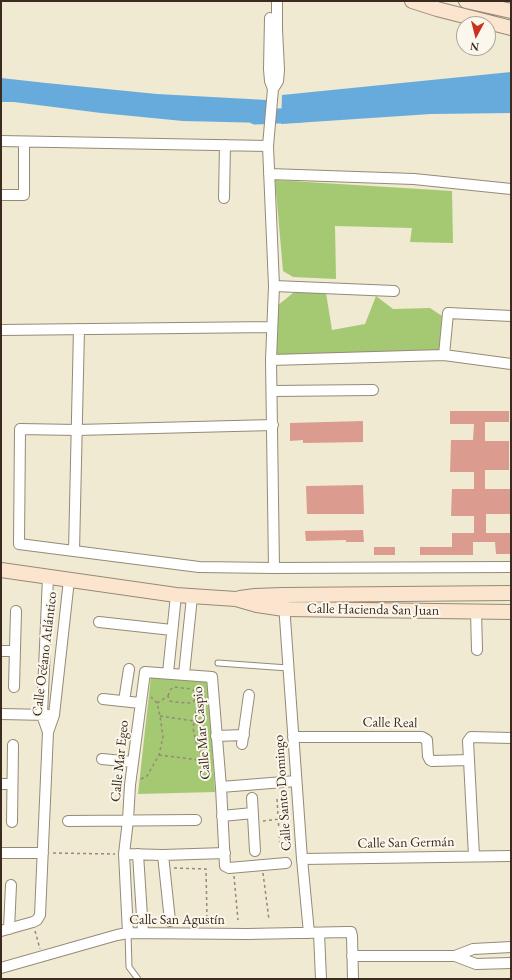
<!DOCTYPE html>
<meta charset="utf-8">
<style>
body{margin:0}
#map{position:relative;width:512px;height:980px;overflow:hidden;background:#efead1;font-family:"EB Garamond",serif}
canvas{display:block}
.frame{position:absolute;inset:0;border:2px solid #3b2a1e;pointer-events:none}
.north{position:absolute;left:456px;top:16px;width:40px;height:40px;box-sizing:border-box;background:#fbf7ec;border:1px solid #aea59a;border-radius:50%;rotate:187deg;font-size:11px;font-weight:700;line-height:16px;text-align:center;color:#3b2a1e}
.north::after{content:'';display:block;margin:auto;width:14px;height:18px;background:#c8321e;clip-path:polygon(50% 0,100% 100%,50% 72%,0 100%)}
</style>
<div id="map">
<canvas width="512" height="980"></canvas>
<div class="frame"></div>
<div class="north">N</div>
</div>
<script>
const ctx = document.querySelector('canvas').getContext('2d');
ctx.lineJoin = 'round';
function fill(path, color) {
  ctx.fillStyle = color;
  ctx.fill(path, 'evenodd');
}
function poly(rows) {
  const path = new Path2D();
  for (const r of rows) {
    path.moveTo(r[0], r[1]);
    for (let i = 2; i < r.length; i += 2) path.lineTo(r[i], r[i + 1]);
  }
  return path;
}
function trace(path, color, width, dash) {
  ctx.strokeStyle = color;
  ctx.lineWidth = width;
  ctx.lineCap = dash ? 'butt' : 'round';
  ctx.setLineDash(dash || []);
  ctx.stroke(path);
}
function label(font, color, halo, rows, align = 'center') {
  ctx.font = font + ' "EB Garamond",serif';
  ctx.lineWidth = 4;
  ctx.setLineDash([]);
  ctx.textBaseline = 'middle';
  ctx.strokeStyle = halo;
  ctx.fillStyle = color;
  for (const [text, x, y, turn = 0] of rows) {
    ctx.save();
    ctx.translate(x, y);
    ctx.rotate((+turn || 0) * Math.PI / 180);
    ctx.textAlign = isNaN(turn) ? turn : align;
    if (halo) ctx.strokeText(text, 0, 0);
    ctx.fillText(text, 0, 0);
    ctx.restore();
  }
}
const green = poly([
 [275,180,452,191,453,243,410,242,412,228,335,226,336,279,293,277,283,271],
 [293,293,326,293,332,330,365,324,376,296,393,309,430,308,442,316,439,351,277,355,277,306],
 [151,676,208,681,215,792,138,794]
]);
const water = poly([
 [511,72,511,113,431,114,281,124,282,95],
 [1,78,46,83,157,94,267,100,267,123,183,121,101,113,14,102,1,102]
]);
const river = poly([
 [255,117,301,115]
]);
const building = poly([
 [450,411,509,411,509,422,485,422,485,441,509,441,509,470,485,470,485,489,510,489,510,514,486,514,486,533,510,533,510,554,496,554,495,542,473,542,473,555,420,555,420,547,452,547,452,533,474,533,474,516,451,516,452,489,474,489,474,472,450,472,451,440,473,440,474,424,450,424],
 [363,421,363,442,303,443,303,440,290,441,290,423],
 [363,485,364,514,307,514,306,486],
 [363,530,364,542,346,542,346,540,306,541,305,531],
 [374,547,395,547,395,555,374,555]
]);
const path = poly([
 [205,696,203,697,196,711,193,728,197,748,210,764],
 [157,703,168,696,170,701,173,702,190,703,194,701,197,696,195,691,191,689,174,687,170,690,168,696],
 [160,716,194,721],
 [159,755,207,761],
 [141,779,147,776,159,755,163,737,160,716,157,703,151,697],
 [277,799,280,847],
 [263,821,279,819],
 [53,853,115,854],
 [174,868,206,869,207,919],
 [263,873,269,920],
 [234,876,238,920],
 [35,931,40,949]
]);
const lane = poly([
 [218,663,288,668],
 [128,933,129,967,138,979]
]);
const street = poly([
 [270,18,269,69,270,81,273,89],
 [1,141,268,146],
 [269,174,414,179,511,189],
 [1,195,24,195,24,142],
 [224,198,225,145],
 [274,286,394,291],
 [1,330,272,327],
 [444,355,448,313,511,316],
 [271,360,444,355,511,364],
 [272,391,373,390],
 [273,425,77,430,20,429,19,544,199,567,274,568,511,567],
 [74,551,79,329],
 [274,568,271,360,274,286,268,146,273,89,278,81,279,70,277,29,277,1],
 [284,604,302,859,309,933],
 [476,611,477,650],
 [99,622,172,630],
 [1,651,15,651],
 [168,673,176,595],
 [184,674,192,597],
 [14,687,16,611],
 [103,699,140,703],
 [124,701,129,669],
 [1,714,48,715],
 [48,732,42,715,48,577],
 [216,736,244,735],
 [293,737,422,737,427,740,428,756,430,760,432,761,469,760],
 [242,744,249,695],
 [102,759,133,762],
 [1,784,12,784],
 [221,787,296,781],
 [252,798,255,851],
 [222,816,253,813],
 [68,821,196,820],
 [12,822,13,745],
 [1,853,43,853],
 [124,854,163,855,225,853],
 [138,854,143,932],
 [163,855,170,921],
 [474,856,468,741,471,737,511,738],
 [302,859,511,856],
 [9,929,11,885],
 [1,931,33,922,37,920,40,915,48,732,54,715,69,580],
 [128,933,124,854,128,820,130,785,145,672,212,677,221,787,225,866,229,868,286,863],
 [319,933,321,979],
 [511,947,473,949,455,956,476,964,511,963],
 [352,956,455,956],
 [1,968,117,935,128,933,247,934,347,932,351,932,352,936,353,979]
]);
const secondary = poly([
 [412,1,437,9,511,28],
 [466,1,511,11],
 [1,570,176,595,236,599,257,605,284,609,511,612],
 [240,598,255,596,283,595,511,593]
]);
const streetNames = [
 ["Calle Hacienda San Juan",373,610,1],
 ["Calle Océano Atlántico",45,654,-83],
 ["Calle Real",390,723,1],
 ["Calle Mar Caspio",202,733,-95],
 ["Calle Mar Egeo",120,761,-84],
 ["Calle Santo Domingo",283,793,-94],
 ["Calle San Germán",406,843,-1],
 ["Calle San Agustín",177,920]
];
fill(green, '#a5c972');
fill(water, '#67abdc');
trace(river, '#67abdc', 15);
fill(building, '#dc9b8f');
trace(lane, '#958a78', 7);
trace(street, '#958a78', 12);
trace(secondary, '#958a78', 16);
trace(path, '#958a78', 1.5, [3, 3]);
trace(lane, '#fff', 5);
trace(street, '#fff', 10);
trace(secondary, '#fce5cf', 14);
label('14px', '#3b2a1e', '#fbf7ec', streetNames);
</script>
